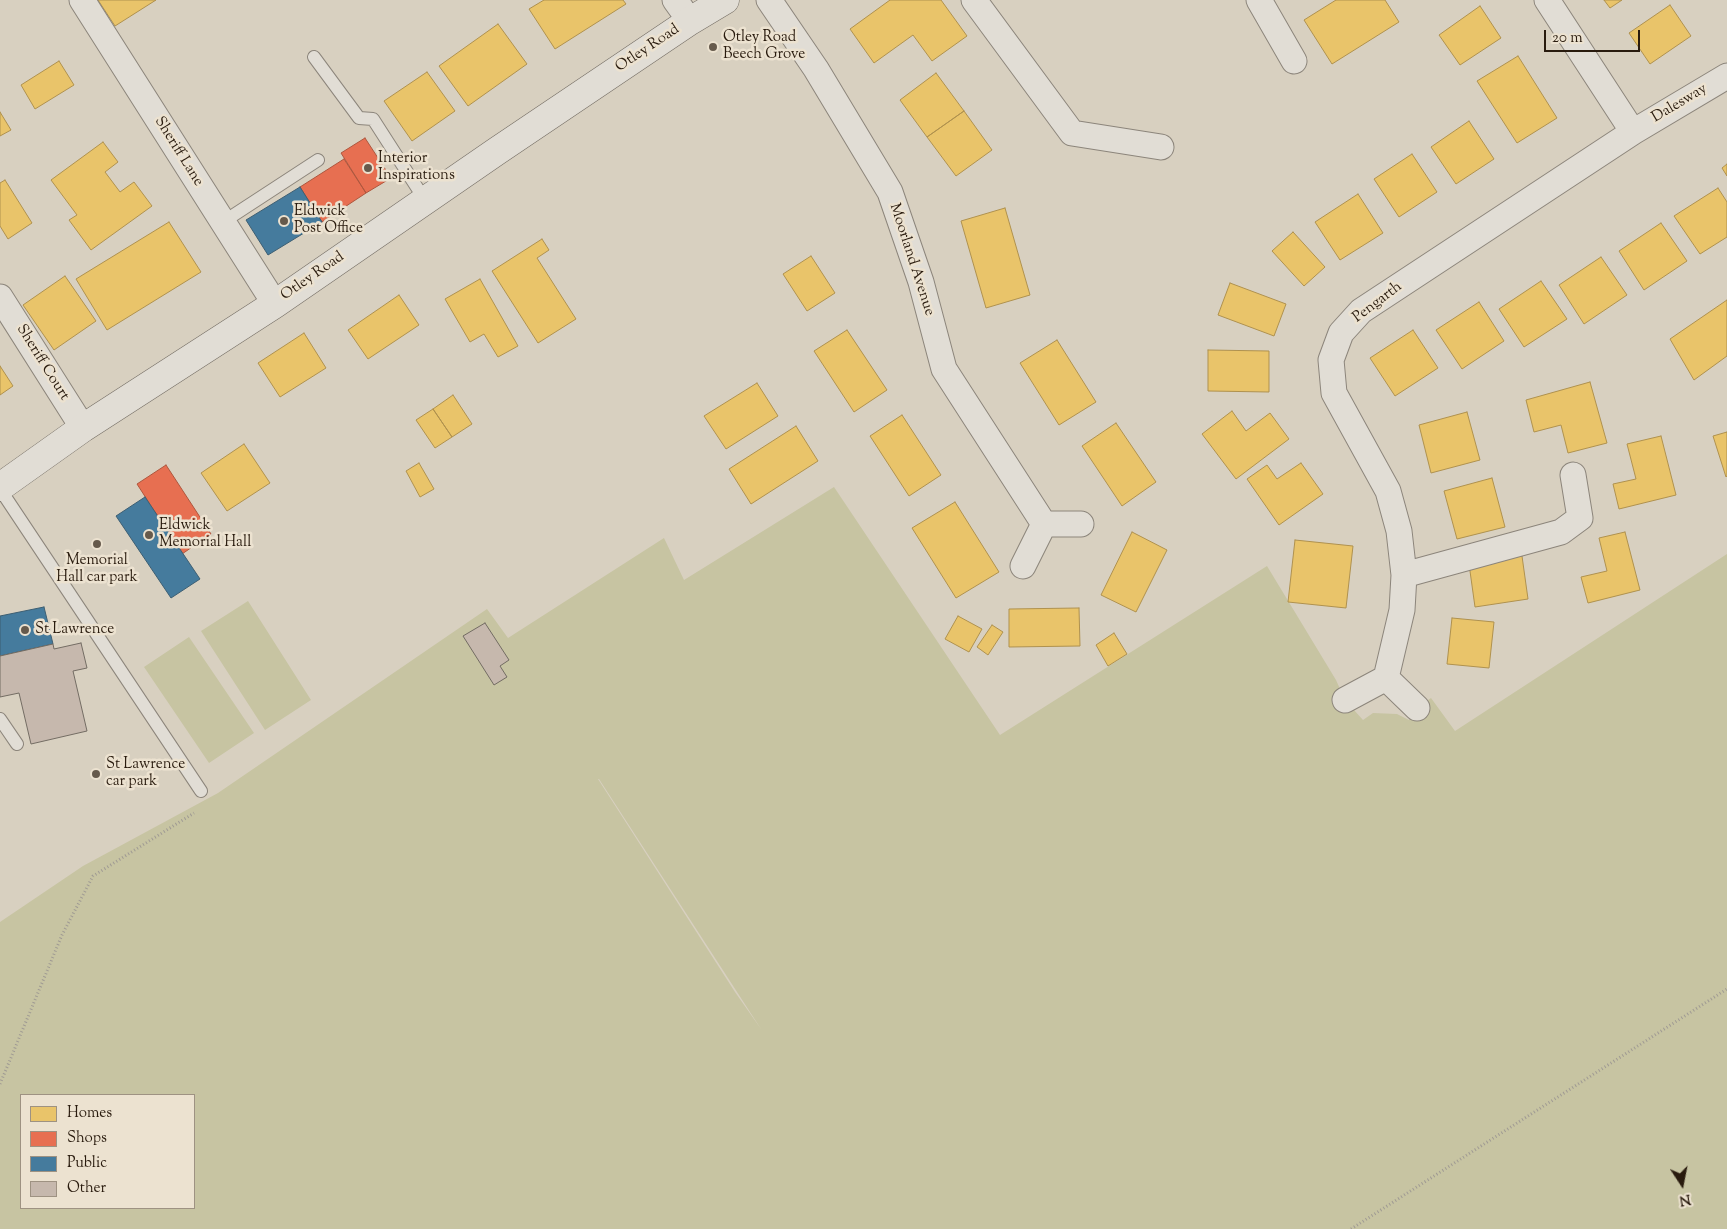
<!DOCTYPE html>
<style>
body{margin:0}
#map{position:relative;width:1727px;height:1229px;overflow:hidden;background:#d8d0c0;font-family:"Sorts Mill Goudy",serif}
canvas{display:block}
.legend{position:absolute;left:20px;top:1094px;width:175px;height:115px;box-sizing:border-box;background:#ece2d0;border:1px solid #9e9282;margin:0;padding:6px 9px;list-style:none;font-size:15px;color:#291b0e}
.legend li{display:flex;align-items:center;gap:10px;height:25px}
.legend b{width:25px;border:1px solid #9e9282}
.north{position:absolute;left:1657px;top:1159px;width:50px;height:50px;-webkit-text-stroke:4px #ece2d0;paint-order:stroke;rotate:169deg;font-size:14px;font-weight:700;line-height:20px;text-align:center;color:#291b0e}
.north::after{content:'';display:block;margin:auto;width:18px;height:22px;background:#291b0e;clip-path:polygon(50% 0,100% 100%,50% 72%,0 100%)}
.scale{position:absolute;left:1544px;top:30px;width:96px;height:22px;box-sizing:border-box;border:2px solid #291b0e;border-top:0;padding-left:6px;font-size:15px;line-height:18px;white-space:nowrap;color:#291b0e;-webkit-text-stroke:4px #ece2d0;paint-order:stroke}
</style>
<div id="map">
<canvas width="1727" height="1229"></canvas>
<ul class="legend">
<li><b style="height:14px;background:#e9c46a"></b>Homes</li>
<li><b style="height:14px;background:#e76f51"></b>Shops</li>
<li><b style="height:14px;background:#457b9d"></b>Public</li>
<li><b style="height:14px;background:#c6b8ad"></b>Other</li>
</ul>
<div class="north">N</div>
<div class="scale">20 m</div>
</div>
<script>
const ctx = document.querySelector('canvas').getContext('2d');
ctx.lineJoin = 'round';
function fill(path, color) {
  ctx.fillStyle = color;
  ctx.fill(path, 'evenodd');
}
function poly(rows) {
  const path = new Path2D();
  for (const r of rows) {
    path.moveTo(r[0], r[1]);
    for (let i = 2; i < r.length; i += 2) path.lineTo(r[i], r[i + 1]);
  }
  return path;
}
function trace(path, color, width, dash) {
  ctx.strokeStyle = color;
  ctx.lineWidth = width;
  ctx.lineCap = dash ? 'butt' : 'round';
  ctx.setLineDash(dash || []);
  ctx.stroke(path);
}
function label(font, color, halo, rows, align = 'center') {
  ctx.font = font + ' "Sorts Mill Goudy",serif';
  ctx.lineWidth = 5;
  ctx.setLineDash([]);
  ctx.textBaseline = 'middle';
  ctx.strokeStyle = halo;
  ctx.fillStyle = color;
  for (const [text, x, y, turn = 0] of rows) {
    ctx.save();
    ctx.translate(x, y);
    ctx.rotate((+turn || 0) * Math.PI / 180);
    ctx.textAlign = isNaN(turn) ? turn : align;
    if (halo) ctx.strokeText(text, 0, 0);
    ctx.fillText(text, 0, 0);
    ctx.restore();
  }
}
const green = poly([
 [834,487,1000,735,1267,566,1336,680,1345,700,1363,720,1373,713,1397,714,1409,720,1417,708,1431,698,1455,731,1727,554,1727,1229,0,1229,0,922,83,866,218,793,487,609,508,638,664,538,684,580],
 [598,779,599,779,761,1029,735,992],
 [21,1095,194,1095,194,1208,21,1208],
 [248,601,311,700,265,730,201,631],
 [189,637,254,733,209,763,144,667]
]);
const homes = poly([
 [98,0,156,0,115,26,98,0],
 [544,0,623,0,626,4,555,49,529,9,544,0],
 [890,0,941,0,967,36,932,61,913,35,874,63,850,29,890,0],
 [1336,0,1385,0,1399,22,1332,64,1304,20,1336,0],
 [1604,0,1622,0,1610,8,1604,0],
 [1670,5,1691,36,1650,64,1629,33,1670,5],
 [1480,6,1501,38,1460,65,1439,35,1480,6],
 [498,24,527,64,468,106,439,66,498,24],
 [1518,56,1557,118,1517,143,1477,81,1518,56],
 [59,61,74,85,35,109,21,85,59,61],
 [427,72,455,111,412,141,384,101,427,72],
 [936,73,964,111,927,137,900,100,936,73],
 [964,111,992,150,956,176,927,137,964,111],
 [0,112,11,130,0,136,0,112],
 [1469,121,1494,159,1456,184,1431,147,1469,121],
 [103,142,118,162,105,172,120,192,134,182,152,206,91,250,69,220,77,215,51,180,103,142],
 [1412,154,1437,192,1399,217,1374,179,1412,154],
 [1727,164,1727,176,1722,168,1727,164],
 [5,180,32,223,8,239,0,226,0,183,5,180],
 [1718,188,1727,202,1727,237,1700,254,1674,216,1718,188],
 [1358,194,1383,233,1340,260,1315,222,1358,194],
 [1005,208,1030,295,986,308,961,221,1005,208],
 [169,222,201,272,107,330,76,279,169,222],
 [1661,223,1687,261,1644,290,1619,251,1661,223],
 [1293,232,1325,267,1304,286,1272,251,1293,232],
 [542,239,549,250,537,258,576,319,538,343,492,271,542,239],
 [811,256,835,293,807,311,783,274,811,256],
 [1601,257,1627,295,1584,324,1559,285,1601,257],
 [65,276,96,321,54,350,23,305,65,276],
 [480,279,518,346,498,357,484,334,470,342,445,299,480,279],
 [1541,281,1567,319,1524,347,1499,309,1541,281],
 [1230,283,1286,304,1274,336,1218,315,1230,283],
 [399,295,419,325,368,359,348,330,399,295],
 [1727,300,1727,356,1694,380,1670,339,1727,300],
 [1479,302,1504,341,1462,369,1436,330,1479,302],
 [847,330,887,390,854,412,814,351,847,330],
 [1413,330,1438,368,1395,396,1370,358,1413,330],
 [304,333,326,368,280,397,258,363,304,333],
 [1057,340,1096,402,1059,425,1020,363,1057,340],
 [1208,350,1269,351,1269,392,1208,391,1208,350],
 [0,366,13,386,0,395,0,366],
 [1590,382,1607,443,1568,453,1561,425,1534,432,1526,400,1590,382],
 [757,383,778,416,726,449,704,416,757,383],
 [453,395,472,424,452,437,433,409,453,395],
 [433,409,452,437,435,448,416,420,433,409],
 [1232,411,1246,431,1270,413,1289,439,1236,479,1202,434,1232,411],
 [1467,412,1480,460,1431,473,1419,425,1467,412],
 [902,415,941,475,909,496,870,436,902,415],
 [1116,423,1156,482,1122,506,1082,446,1116,423],
 [796,426,818,461,751,504,729,469,796,426],
 [1727,432,1727,476,1726,477,1713,436,1727,432],
 [1661,436,1676,495,1619,509,1613,484,1636,479,1627,444,1661,436],
 [244,444,270,483,227,511,201,473,244,444],
 [419,463,434,489,420,497,406,471,419,463],
 [1301,463,1323,494,1279,525,1247,479,1267,465,1277,479,1301,463],
 [1492,478,1505,527,1457,539,1444,491,1492,478],
 [955,502,999,572,956,598,912,528,955,502],
 [1132,532,1167,550,1136,612,1101,595,1132,532],
 [1625,532,1640,590,1588,603,1581,577,1607,571,1599,538,1625,532],
 [1295,540,1353,546,1346,608,1288,602,1295,540],
 [1522,556,1528,599,1475,607,1469,564,1522,556],
 [1079,608,1080,646,1009,647,1009,609,1079,608],
 [958,616,982,629,969,652,945,639,958,616],
 [1452,618,1494,622,1489,668,1447,664,1452,618],
 [992,625,1003,632,988,655,977,647,992,625],
 [1114,633,1127,654,1108,666,1096,645,1114,633]
]);
const shops = poly([
 [365,138,391,178,366,193,341,153,365,138],
 [344,159,366,193,322,222,300,187,344,159],
 [166,465,211,534,182,554,137,484,166,465]
]);
const public = poly([
 [300,187,322,222,268,255,246,220,300,187],
 [145,497,200,579,171,598,116,516,145,497],
 [44,607,53,644,0,656,0,616,44,607]
]);
const building = poly([
 [485,623,509,660,500,666,507,677,494,685,463,636,485,623],
 [81,643,87,668,73,671,87,731,31,744,19,693,0,697,0,656,53,644,54,649,81,643]
]);
const path = poly([
 [0,1084,62,935,93,876,194,813],
 [1351,1229,1727,989]
]);
const lane = poly([
 [314,57,359,118,373,119,425,200],
 [223,222,318,160],
 [0,489,201,791],
 [0,719,17,744]
]);
const street = poly([
 [82,0,275,304],
 [675,0,690,21],
 [769,0,816,69,890,192,921,282,944,369,1044,524,1081,524],
 [974,0,1072,133,1161,147],
 [1259,0,1294,61],
 [1547,0,1633,132],
 [0,297,83,428],
 [1023,566,1044,524],
 [1404,575,1561,532,1580,518,1573,475],
 [1345,700,1386,678],
 [1417,708,1386,678,1402,610,1404,575,1399,531,1388,491,1334,393,1331,360,1341,333,1361,311,1633,132,1727,76]
]);
const secondary = poly([
 [0,487,83,428,275,304,497,151,690,21,725,0]
]);
const markers = [
 [713,47,5,"#665a4c"],
 [368,168,5,"#665a4c"],
 [284,221,5,"#665a4c"],
 [149,535,5,"#665a4c"],
 [97,544,5,"#665a4c"],
 [25,630,5,"#665a4c"],
 [96,774,5,"#665a4c"]
];
const poiNames = [
 ["Otley Road",723,38],
 ["Beech Grove",723,55],
 ["Interior",378,159],
 ["Inspirations",378,176],
 ["Eldwick",294,212],
 ["Post Office",294,229],
 ["Eldwick",159,526],
 ["Memorial Hall",159,543],
 ["Memorial",97,561,"center"],
 ["Hall car park",97,578,"center"],
 ["St Lawrence",35,630],
 ["St Lawrence",106,765],
 ["car park",106,782]
];
const streetNames = [
 ["Otley Road",648,49,-34],
 ["Dalesway",1680,104,-31],
 ["Sheriff Lane",178,152,58],
 ["Moorland Avenue",911,260,72],
 ["Otley Road",313,277,-35],
 ["Pengarth",1378,303,-37],
 ["Sheriff Court",42,363,58]
];
fill(green, '#c7c4a2');
fill(homes, '#e9c46a');
trace(homes, '#af914e', 1);
fill(shops, '#e76f51');
trace(shops, '#ae563d', 1);
fill(public, '#457b9d');
trace(public, '#3d5e72', 1);
fill(building, '#c6b8ad');
trace(building, '#736c63', 1);
trace(lane, '#8c857b', 14);
trace(street, '#8c857b', 27);
trace(secondary, '#736c63', 29);
trace(path, '#9f9a93', 3, [1, 2.5]);
trace(lane, '#e1ddd5', 12);
trace(street, '#e1ddd5', 25);
trace(secondary, '#e1ddd5', 28);
for (const [x, y, r, color] of markers) {
  const dot = new Path2D();
  dot.arc(x, y, r, 0, 2 * Math.PI);
  ctx.fillStyle = color;
  ctx.fill(dot);
  trace(dot, '#ece2d0', 2);
}
label('15px', '#291b0e', '#ece2d0', poiNames, 'left');
label('15px', '#291b0e', '#ece2d0', streetNames);
</script>
